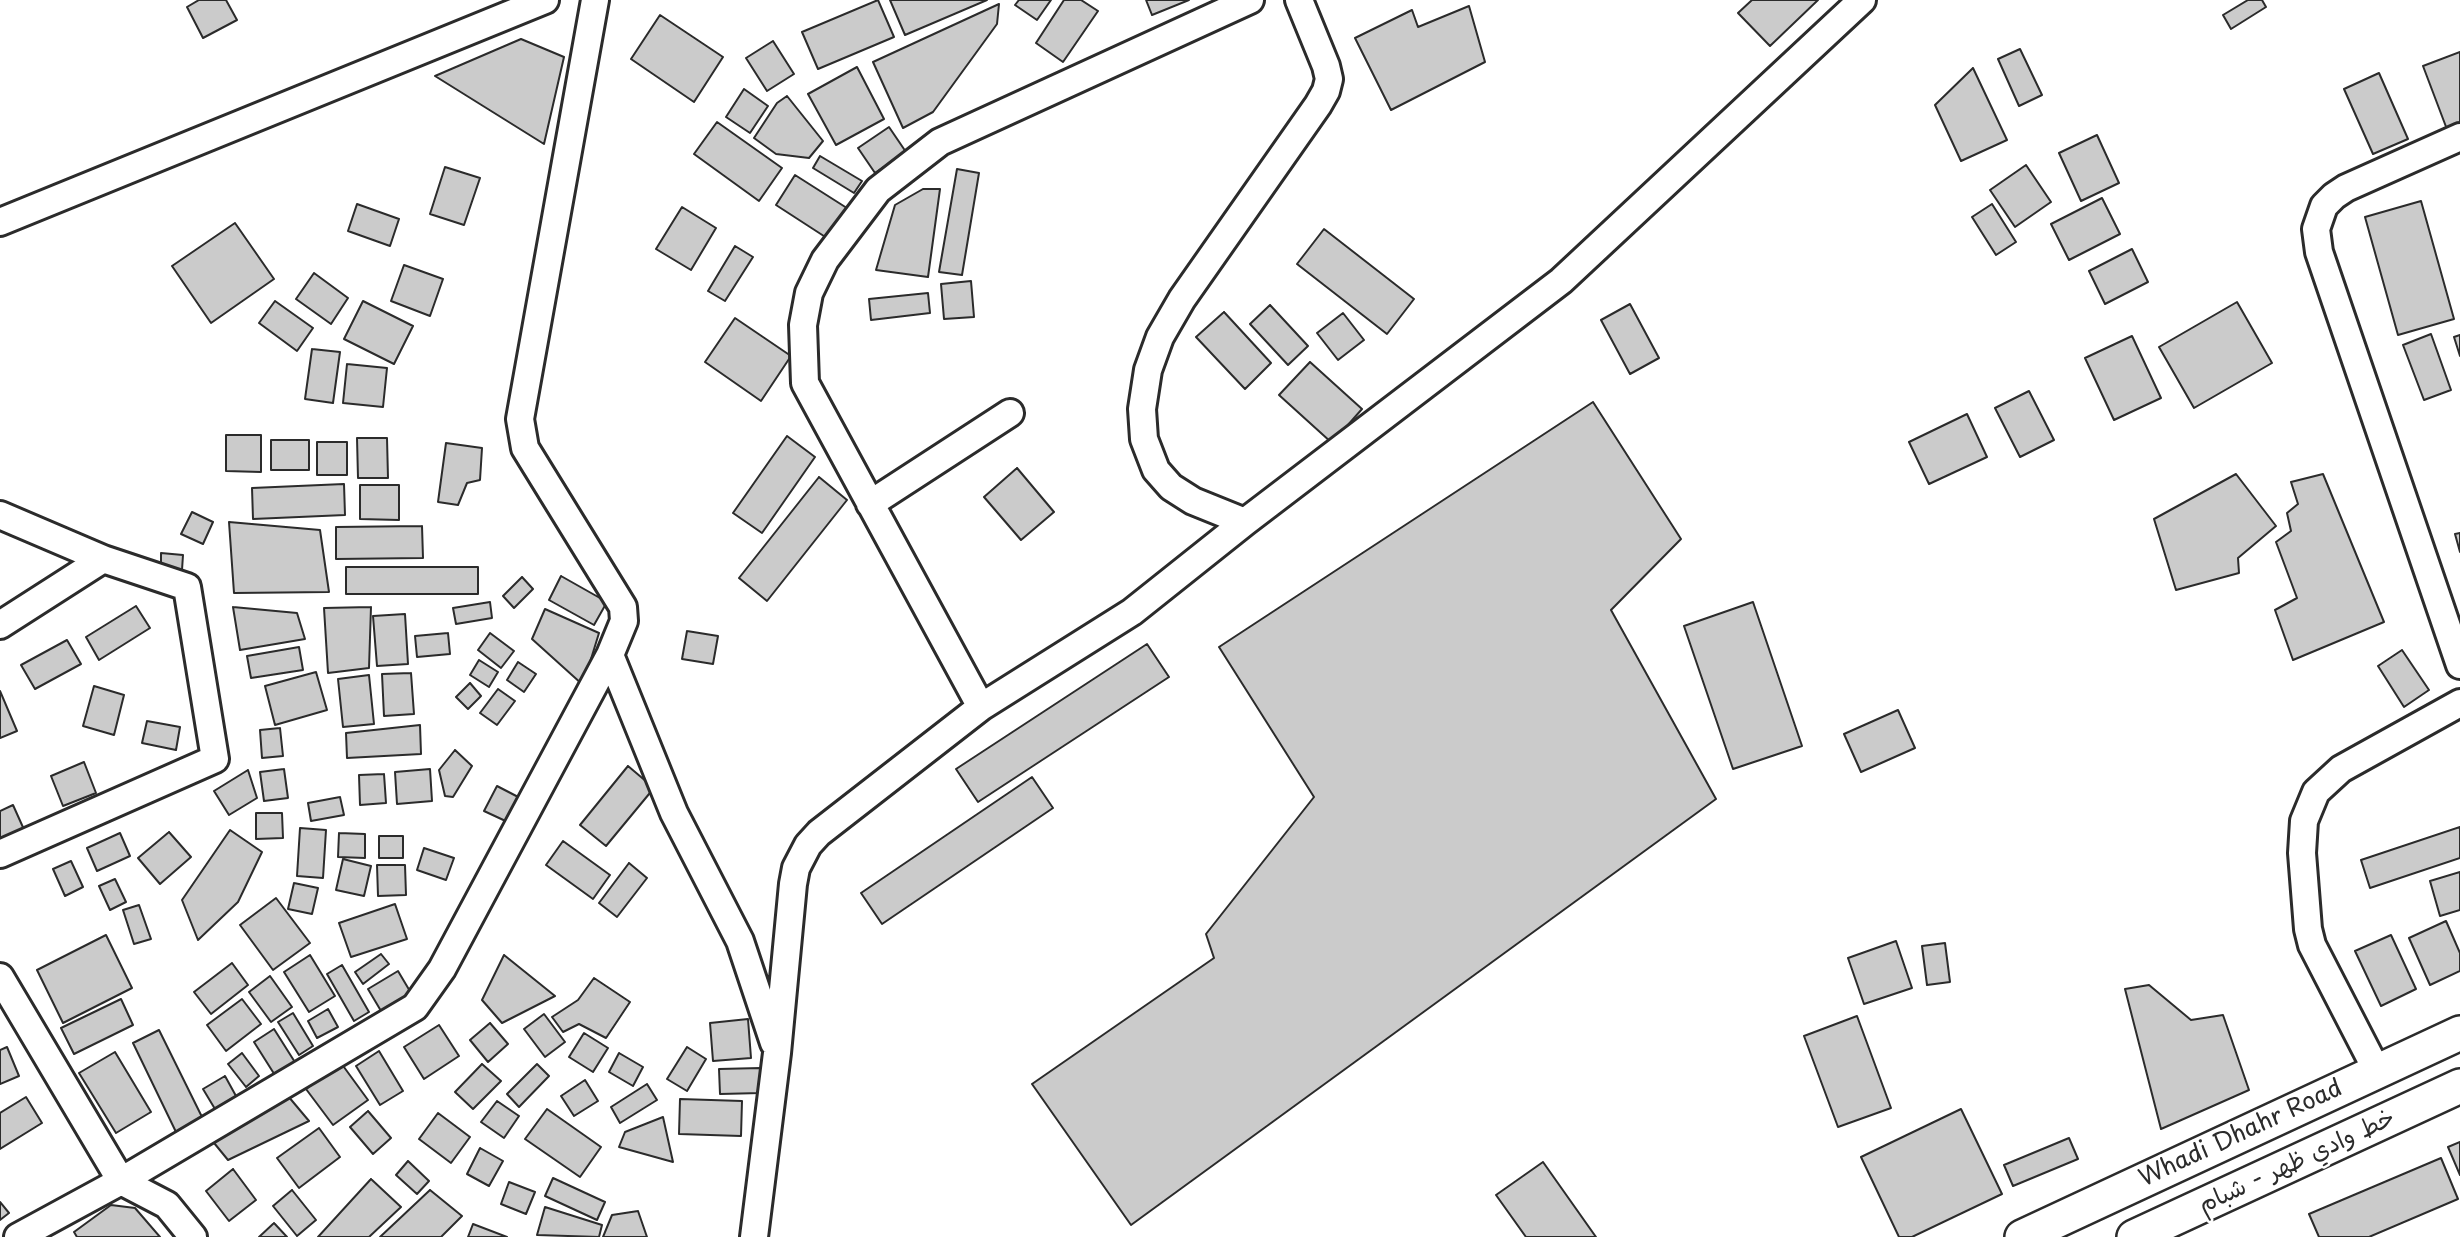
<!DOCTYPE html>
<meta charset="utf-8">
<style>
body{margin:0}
canvas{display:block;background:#fff}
</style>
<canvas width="2460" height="1237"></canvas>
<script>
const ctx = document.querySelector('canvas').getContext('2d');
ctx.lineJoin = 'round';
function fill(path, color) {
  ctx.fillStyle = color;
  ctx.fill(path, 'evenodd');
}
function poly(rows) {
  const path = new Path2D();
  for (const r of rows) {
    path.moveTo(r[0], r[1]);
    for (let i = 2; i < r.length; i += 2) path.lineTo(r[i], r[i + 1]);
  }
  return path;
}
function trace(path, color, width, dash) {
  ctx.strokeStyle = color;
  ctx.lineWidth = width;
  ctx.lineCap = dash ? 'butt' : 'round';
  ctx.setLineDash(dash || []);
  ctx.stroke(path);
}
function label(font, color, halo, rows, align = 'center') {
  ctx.font = font + ' "Playpen Sans","Playpen Sans Arabic",sans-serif';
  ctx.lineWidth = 5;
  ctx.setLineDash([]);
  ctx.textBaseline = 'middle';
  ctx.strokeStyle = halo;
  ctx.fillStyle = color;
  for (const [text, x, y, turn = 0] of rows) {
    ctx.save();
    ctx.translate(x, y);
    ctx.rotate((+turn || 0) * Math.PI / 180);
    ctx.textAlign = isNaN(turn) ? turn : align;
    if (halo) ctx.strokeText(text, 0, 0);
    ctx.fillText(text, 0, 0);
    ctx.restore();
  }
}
const building = poly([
 [199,0,226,0,237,20,203,38,187,7,199,0],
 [878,0,894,37,818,69,802,32,878,0],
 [890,0,987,0,905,35,890,0],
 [1019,0,1051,0,1037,20,1015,5,1019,0],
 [1064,0,1081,0,1098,11,1063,62,1036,43,1064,0],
 [1146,0,1189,0,1152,15,1146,0],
 [1752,0,1818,0,1770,46,1738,13,1752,0],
 [2248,0,2262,0,2266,7,2231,29,2223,15,2248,0],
 [999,4,997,24,933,112,903,128,873,62,999,4],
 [1469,6,1485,62,1391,110,1355,38,1412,10,1418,27,1469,6],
 [660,15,723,57,694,102,631,59,660,15],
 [521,39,564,57,544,144,435,76,521,39],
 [773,41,794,74,767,91,746,58,773,41],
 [2020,49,2042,95,2019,106,1998,59,2020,49],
 [2460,52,2460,128,2448,132,2423,66,2460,52],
 [857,67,884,119,836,145,808,94,857,67],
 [1973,68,2007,140,1961,161,1935,105,1973,68],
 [2379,73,2408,139,2373,154,2344,89,2379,73],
 [744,89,768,106,750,133,726,117,744,89],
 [787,96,823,141,809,158,776,154,754,138,777,103,787,96],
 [717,122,782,168,759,201,694,154,717,122],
 [889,127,906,152,875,173,858,148,889,127],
 [2097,135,2119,183,2081,201,2059,153,2097,135],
 [820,156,862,181,854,193,813,168,820,156],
 [2026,165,2051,202,2015,227,1990,190,2026,165],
 [445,167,480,178,464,225,430,214,445,167],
 [957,169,979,173,962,275,939,272,957,169],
 [795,175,850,210,830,240,776,205,795,175],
 [923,189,940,189,928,277,876,270,895,205,923,189],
 [2102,198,2120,234,2069,260,2051,224,2102,198],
 [2421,201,2454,319,2398,335,2365,217,2421,201],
 [357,204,399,219,390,246,348,231,357,204],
 [1992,204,2016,242,1996,255,1972,217,1992,204],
 [682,207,716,228,691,270,656,249,682,207],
 [235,223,274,279,211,323,172,266,235,223],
 [1324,229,1414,299,1387,334,1297,264,1324,229],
 [735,246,753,257,725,301,708,291,735,246],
 [2132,249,2148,282,2105,304,2089,271,2132,249],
 [404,265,443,279,430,316,391,301,404,265],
 [314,273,348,298,331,324,296,299,314,273],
 [971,281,974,317,944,319,941,284,971,281],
 [928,293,930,313,871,320,869,299,928,293],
 [275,301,313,328,297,351,259,323,275,301],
 [363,301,413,326,394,364,344,339,363,301],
 [2237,302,2272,363,2194,408,2159,347,2237,302],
 [1630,304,1659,358,1630,374,1601,320,1630,304],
 [1270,305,1308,346,1288,365,1250,324,1270,305],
 [1224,312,1271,363,1245,389,1196,337,1224,312],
 [1343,313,1364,340,1338,360,1317,333,1343,313],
 [735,318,791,356,761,401,705,362,735,318],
 [2431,334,2451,390,2424,400,2403,345,2431,334],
 [2460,335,2460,356,2454,337,2460,335],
 [2132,336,2161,398,2114,420,2085,358,2132,336],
 [312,349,340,352,333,403,305,399,312,349],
 [1310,362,1362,409,1332,443,1279,395,1310,362],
 [347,364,387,368,383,407,343,403,347,364],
 [2029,391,2054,440,2020,457,1995,408,2029,391],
 [1593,402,1681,539,1611,610,1716,799,1131,1225,1032,1084,1214,958,1206,934,1314,797,1219,647,1593,402],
 [1967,414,1987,457,1929,484,1909,442,1967,414],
 [226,435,261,435,261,472,226,471,226,435],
 [787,436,815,457,762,533,733,513,787,436],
 [357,438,387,438,388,478,358,478,357,438],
 [271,440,309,440,309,470,271,470,271,440],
 [317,442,347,442,347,475,317,475,317,442],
 [446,443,482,448,480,480,467,483,458,505,438,502,446,443],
 [1017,468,1054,512,1021,540,984,497,1017,468],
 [2236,474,2276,526,2238,558,2239,573,2176,590,2154,519,2236,474],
 [2323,474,2384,622,2293,660,2275,610,2297,598,2276,542,2291,531,2287,513,2298,504,2291,482,2323,474],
 [819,477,847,500,767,601,739,578,819,477],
 [344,484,345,515,253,519,252,488,344,484],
 [360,485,399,485,399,520,360,519,360,485],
 [192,512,213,522,203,544,181,534,192,512],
 [229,522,320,530,329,592,234,593,229,522],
 [422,526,423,558,336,559,336,527,422,526],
 [2460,533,2460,552,2455,534,2460,533],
 [161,553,183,555,182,570,161,568,161,553],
 [346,567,478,567,478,594,346,594,346,567],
 [561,576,607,602,594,625,549,600,561,576],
 [522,577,533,589,514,608,503,596,522,577],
 [490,602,492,618,456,624,453,608,490,602],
 [1753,602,1802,746,1733,769,1684,626,1753,602],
 [136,606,150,628,99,660,86,637,136,606],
 [233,607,297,613,305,639,240,650,233,607],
 [371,607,369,668,328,673,324,608,371,607],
 [545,609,599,633,583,685,532,639,545,609],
 [405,614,408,664,377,666,373,616,405,614],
 [687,631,718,636,713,664,682,659,687,631],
 [448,633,450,654,417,657,415,636,448,633],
 [490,633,514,651,501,668,478,650,490,633],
 [67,640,81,664,35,689,21,665,67,640],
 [1147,644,1169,677,978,802,956,769,1147,644],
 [299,647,303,670,251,678,247,656,299,647],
 [2402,650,2429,690,2404,707,2378,666,2402,650],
 [479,660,498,672,489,687,470,675,479,660],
 [518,662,536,674,524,692,507,680,518,662],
 [316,672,327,710,275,725,265,686,316,672],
 [411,673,414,714,384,716,382,674,411,673],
 [369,675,374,724,343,727,338,679,369,675],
 [470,683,481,696,468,709,456,697,470,683],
 [94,686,124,695,114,735,83,726,94,686],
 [498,689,515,701,497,725,480,713,498,689],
 [0,691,17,731,0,738,0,691],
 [1898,710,1915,748,1861,772,1844,734,1898,710],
 [147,721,180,727,176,750,142,743,147,721],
 [420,725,421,754,347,758,346,733,420,725],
 [280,728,283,756,262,758,260,730,280,728],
 [455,750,472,766,453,797,445,796,439,770,455,750],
 [84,762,96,793,63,806,51,776,84,762],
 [628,766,654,788,606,846,580,825,628,766],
 [284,769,288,798,264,801,260,772,284,769],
 [430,769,432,801,397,804,395,772,430,769],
 [248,770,257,798,229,815,214,791,248,770],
 [384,774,386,803,360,805,359,775,384,774],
 [1032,777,1053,808,882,924,861,893,1032,777],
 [497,786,524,800,512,824,484,811,497,786],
 [340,797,344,815,311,821,308,803,340,797],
 [13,805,26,834,0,846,0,811,13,805],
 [256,813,282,813,283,838,256,839,256,813],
 [2460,827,2460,858,2370,888,2361,860,2460,827],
 [300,828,326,830,323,878,297,876,300,828],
 [230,830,262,852,238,902,198,940,182,900,230,830],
 [169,832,191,857,160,884,138,858,169,832],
 [120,833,130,856,97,871,87,848,120,833],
 [339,833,365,834,365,858,338,857,339,833],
 [379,836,403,836,403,858,379,858,379,836],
 [563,841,610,875,593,899,546,865,563,841],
 [424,848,454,858,446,880,417,870,424,848],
 [343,859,371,866,364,896,336,890,343,859],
 [71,861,83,887,65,896,53,869,71,861],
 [629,863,647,878,617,917,599,903,629,863],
 [377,865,405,865,406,895,378,896,377,865],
 [2460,872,2460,910,2440,916,2430,881,2460,872],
 [115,879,126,902,110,910,99,886,115,879],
 [294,883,318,888,312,914,288,909,294,883],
 [276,898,310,943,273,970,240,925,276,898],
 [395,904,407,939,351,957,339,923,395,904],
 [139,905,151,939,134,944,123,910,139,905],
 [2446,921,2460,953,2460,971,2430,985,2409,938,2446,921],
 [106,935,132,988,63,1023,37,970,106,935],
 [2391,935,2416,989,2381,1006,2355,951,2391,935],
 [1896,941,1912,988,1864,1004,1848,958,1896,941],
 [1945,943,1950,982,1927,985,1922,946,1945,943],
 [381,954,389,964,363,984,355,972,381,954],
 [310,955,335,996,309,1012,284,972,310,955],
 [504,955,555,996,502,1023,482,1000,504,955],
 [232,963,248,985,211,1014,194,992,232,963],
 [342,965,369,1012,354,1021,327,974,342,965],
 [398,971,414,998,384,1016,368,989,398,971],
 [270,976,292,1007,271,1022,249,992,270,976],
 [594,978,630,1002,606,1038,579,1024,563,1032,552,1017,578,1000,594,978],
 [2149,985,2191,1020,2223,1015,2249,1090,2161,1129,2125,989,2149,985],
 [121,999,133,1025,74,1054,61,1028,121,999],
 [242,999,261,1024,226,1051,207,1025,242,999],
 [328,1009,338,1027,317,1038,308,1021,328,1009],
 [293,1013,313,1046,299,1055,278,1022,293,1013],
 [544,1014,565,1042,545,1057,524,1029,544,1014],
 [1857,1016,1891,1108,1838,1127,1804,1036,1857,1016],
 [748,1019,751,1058,713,1061,710,1023,748,1019],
 [490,1023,508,1044,488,1062,470,1040,490,1023],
 [439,1025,459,1056,424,1079,404,1047,439,1025],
 [274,1029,298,1067,278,1080,254,1042,274,1029],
 [159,1030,203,1119,176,1132,133,1043,159,1030],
 [584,1033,608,1048,593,1072,569,1057,584,1033],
 [7,1047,19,1076,0,1084,0,1050,7,1047],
 [687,1047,706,1059,687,1091,667,1079,687,1047],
 [379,1051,403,1091,380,1105,356,1066,379,1051],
 [115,1052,151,1112,116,1133,79,1073,115,1052],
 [242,1053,259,1076,246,1087,228,1064,242,1053],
 [619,1053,643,1067,633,1086,609,1072,619,1053],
 [341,1063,368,1100,333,1125,306,1089,341,1063],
 [482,1064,501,1081,473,1109,455,1092,482,1064],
 [537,1064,549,1076,519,1107,507,1094,537,1064],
 [761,1068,761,1093,720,1094,719,1069,761,1068],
 [225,1076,236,1096,215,1109,203,1089,225,1076],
 [585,1080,598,1101,574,1116,561,1096,585,1080],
 [647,1084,657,1100,620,1123,611,1107,647,1084],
 [288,1096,309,1121,228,1160,210,1138,288,1096],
 [26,1097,42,1123,0,1149,0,1113,26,1097],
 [680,1099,742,1101,741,1136,679,1134,680,1099],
 [497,1101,519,1116,504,1138,481,1122,497,1101],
 [547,1109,601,1147,580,1177,525,1139,547,1109],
 [1961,1109,2002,1194,1912,1237,1899,1237,1861,1157,1961,1109],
 [368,1111,391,1138,373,1154,350,1127,368,1111],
 [438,1113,470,1137,451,1163,419,1139,438,1113],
 [663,1117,673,1162,619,1147,625,1132,663,1117],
 [319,1128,340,1157,299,1188,277,1158,319,1128],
 [2069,1138,2078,1159,2013,1186,2004,1165,2069,1138],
 [2460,1142,2460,1175,2448,1147,2460,1142],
 [480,1148,503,1161,489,1186,467,1174,480,1148],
 [2441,1158,2458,1199,2369,1237,2319,1237,2309,1214,2441,1158],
 [408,1161,429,1181,417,1194,396,1175,408,1161],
 [1543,1162,1596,1237,1526,1237,1496,1195,1543,1162],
 [233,1169,256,1200,229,1221,206,1191,233,1169],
 [553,1178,605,1202,597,1220,545,1196,553,1178],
 [371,1179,401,1207,369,1237,318,1237,371,1179],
 [509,1182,535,1192,526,1214,501,1204,509,1182],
 [292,1190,316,1220,297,1236,273,1206,292,1190],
 [430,1190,462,1216,441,1237,380,1237,430,1190],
 [0,1202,9,1213,0,1220,0,1202],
 [111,1205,135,1208,160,1237,77,1237,74,1232,111,1205],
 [545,1207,602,1225,599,1237,537,1235,545,1207],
 [638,1211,647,1237,603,1237,612,1215,638,1211],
 [274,1223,287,1237,259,1237,274,1223],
 [473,1224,507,1237,468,1237,473,1224]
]);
const minor = poly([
 [595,0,520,419,525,448,623,607,624,621,610,655],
 [2460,137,2346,188,2334,196,2324,206,2316,229,2319,252,2460,665],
 [0,222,545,0],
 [870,504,1010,413],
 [0,515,103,559,187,587,215,759,0,854],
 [1245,522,1193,501,1171,487,1156,470,1144,439,1142,409,1148,370,1160,337,1182,299,1318,105,1326,91,1329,79,1326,66,1299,0],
 [0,625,103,559],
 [981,707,805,383,803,325,809,293,825,260,878,190,940,142,1250,0],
 [0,977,121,1181,167,1205,193,1237],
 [2377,1071,2312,945,2308,929,2302,853,2304,821,2316,792,2341,769,2460,703],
 [18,1237,121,1181,415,1007,442,969,610,655,674,813,740,941,774,1043],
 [754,1237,777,1053,793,884,796,868,808,845,819,833,981,707,1132,612,1245,522,1561,281,1862,0]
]);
const major = poly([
 [2022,1237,2460,1033],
 [2134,1237,2460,1086]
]);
const streetNames = [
 ["Whadi Dhahr Road",2241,1134,-25],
 ["خط وادي ظهر - شبام",2297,1162,-25]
];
fill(building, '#cbcbcb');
trace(building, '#2b2b2b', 2);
trace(minor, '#2b2b2b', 32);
trace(major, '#2b2b2b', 38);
trace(minor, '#fff', 26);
trace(major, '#fff', 33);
label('24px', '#2b2b2b', '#fff', streetNames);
</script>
